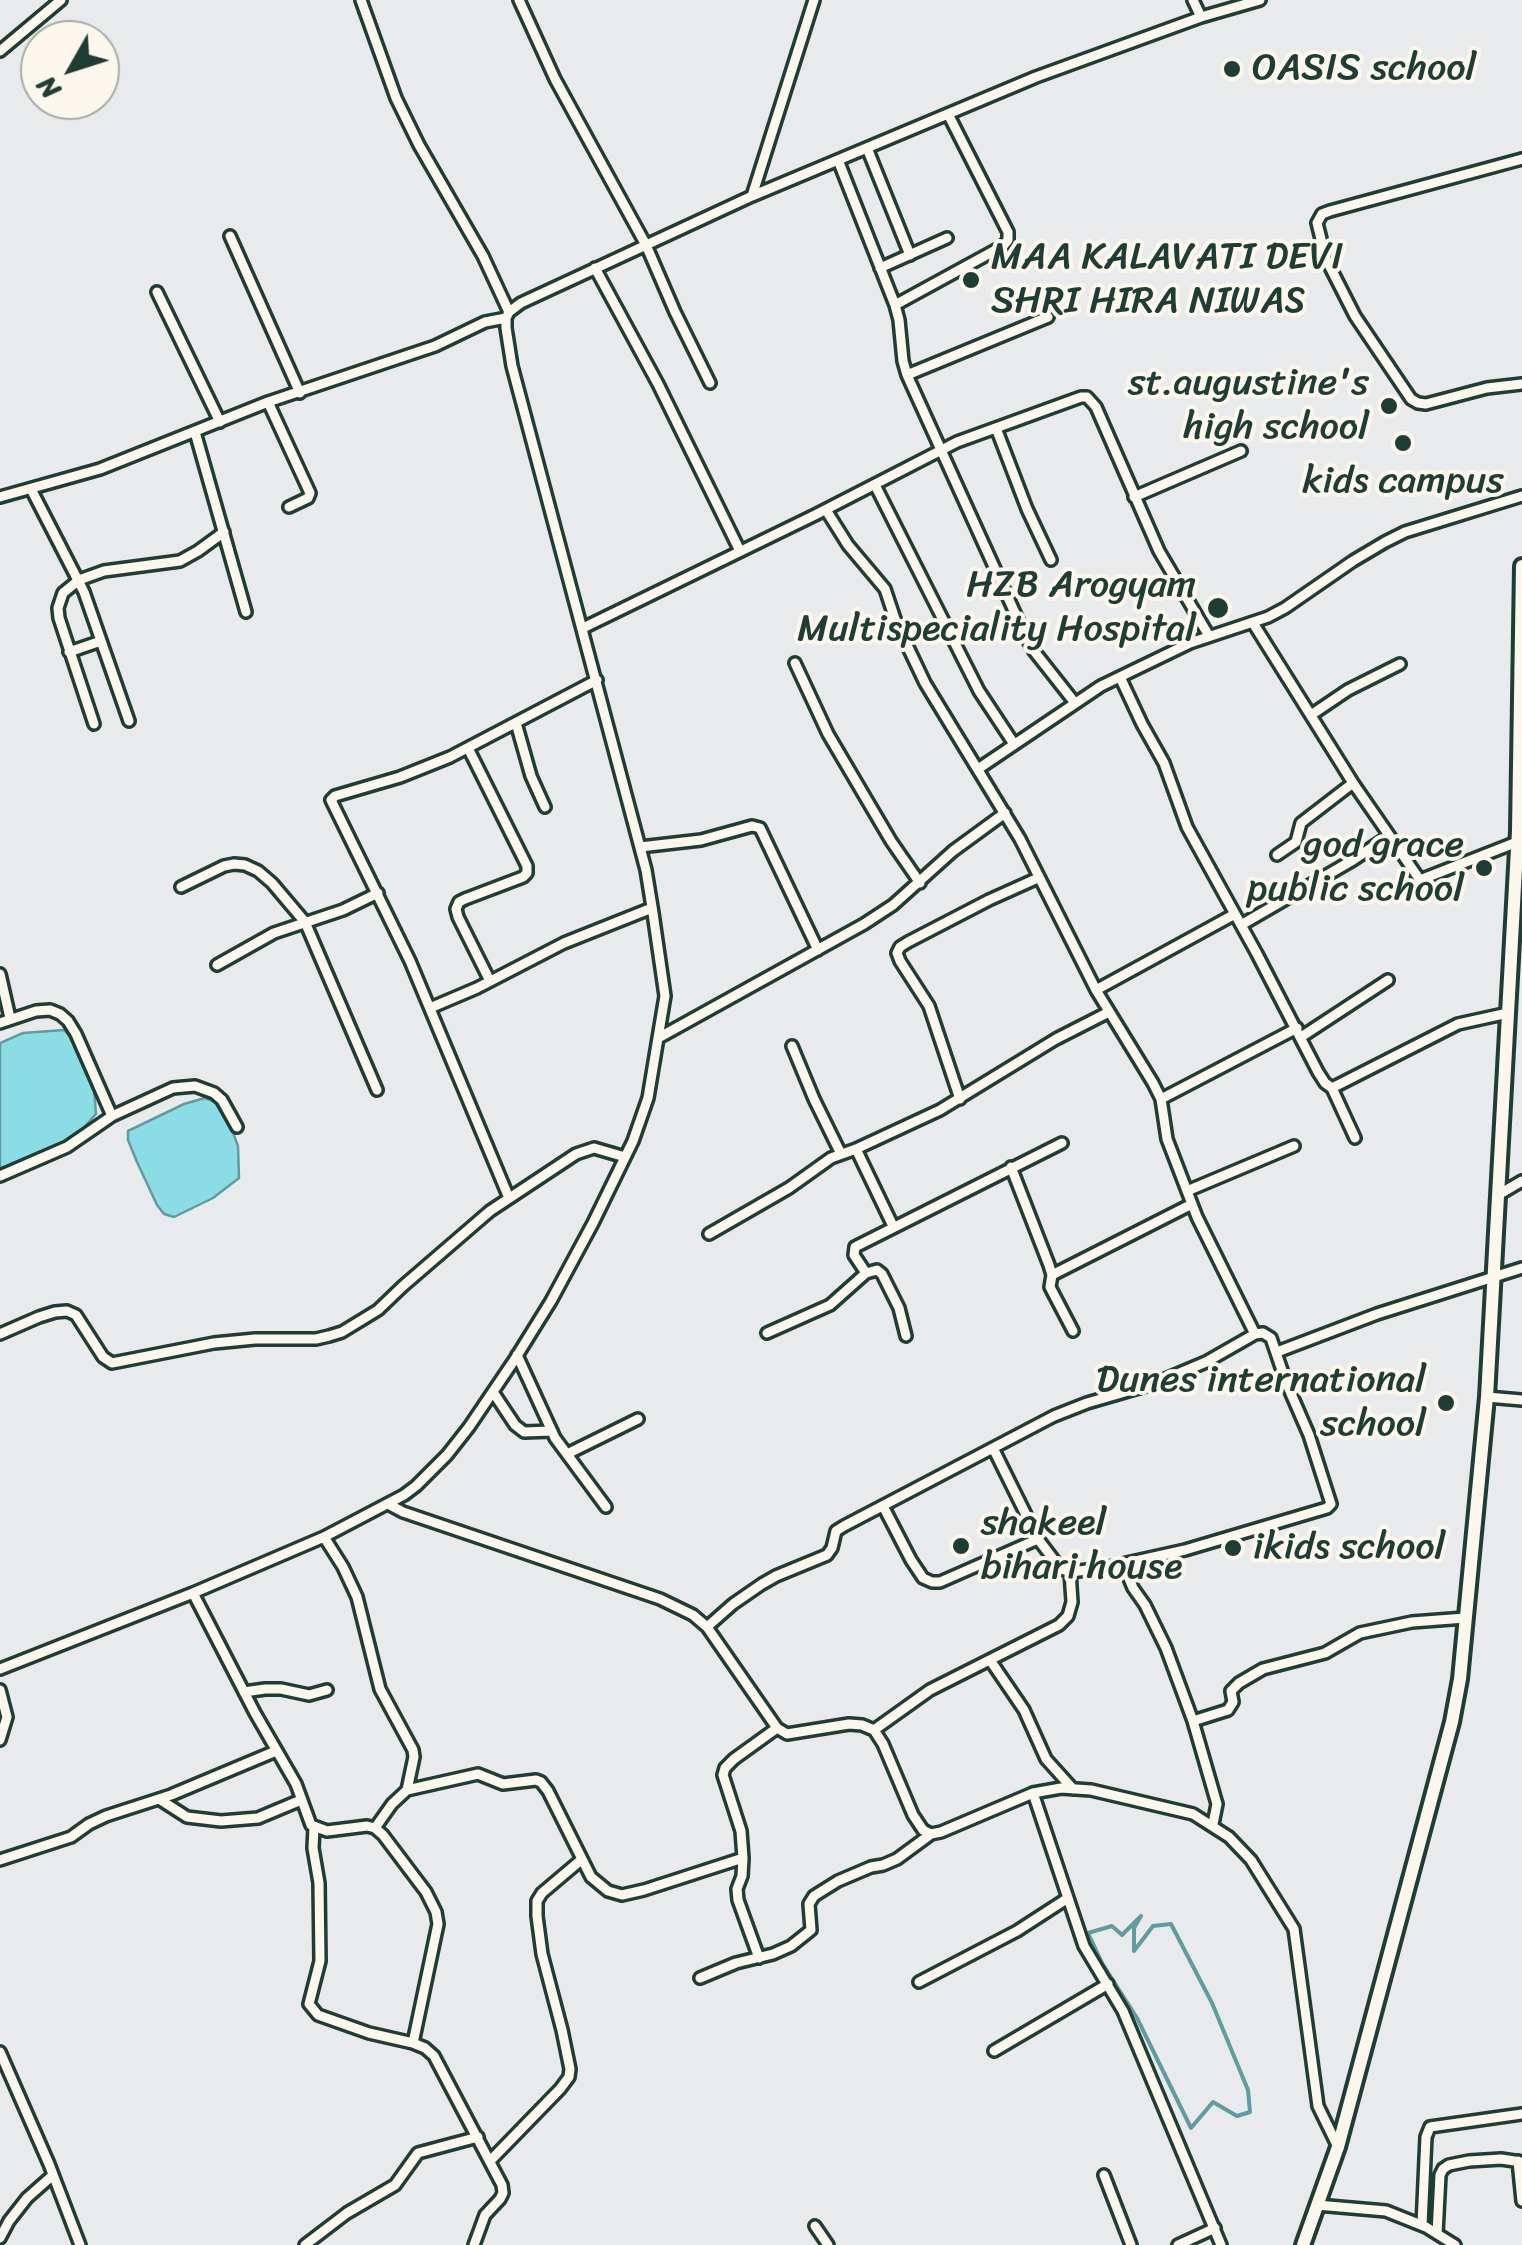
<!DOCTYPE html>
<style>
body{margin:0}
#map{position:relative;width:1522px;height:2245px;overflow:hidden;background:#e9eaeb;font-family:Sriracha,sans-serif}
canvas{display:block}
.north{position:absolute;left:20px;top:20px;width:100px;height:100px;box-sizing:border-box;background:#fbf7ec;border:2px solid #a3ada2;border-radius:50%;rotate:231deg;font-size:28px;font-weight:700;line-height:40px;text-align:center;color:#1f3d34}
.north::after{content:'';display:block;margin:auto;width:35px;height:45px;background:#1f3d34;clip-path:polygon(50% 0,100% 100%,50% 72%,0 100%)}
</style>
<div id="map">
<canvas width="1522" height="2245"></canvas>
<div class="north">N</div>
</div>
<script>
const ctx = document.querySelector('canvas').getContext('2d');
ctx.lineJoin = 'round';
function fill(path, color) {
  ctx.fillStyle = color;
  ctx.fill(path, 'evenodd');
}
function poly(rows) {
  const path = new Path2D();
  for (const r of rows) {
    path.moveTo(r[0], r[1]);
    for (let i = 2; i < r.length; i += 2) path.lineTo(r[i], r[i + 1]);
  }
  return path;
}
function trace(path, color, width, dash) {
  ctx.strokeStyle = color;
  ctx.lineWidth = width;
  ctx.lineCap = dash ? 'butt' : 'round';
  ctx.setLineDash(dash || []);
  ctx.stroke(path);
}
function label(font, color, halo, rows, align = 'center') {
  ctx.font = font + ' Sriracha,sans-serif';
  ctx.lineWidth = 8;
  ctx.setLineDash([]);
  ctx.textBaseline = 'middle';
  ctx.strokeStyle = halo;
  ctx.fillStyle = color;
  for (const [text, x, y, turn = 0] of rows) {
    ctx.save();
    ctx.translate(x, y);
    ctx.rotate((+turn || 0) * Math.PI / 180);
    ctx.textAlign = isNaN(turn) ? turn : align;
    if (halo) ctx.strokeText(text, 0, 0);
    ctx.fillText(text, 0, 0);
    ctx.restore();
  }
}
const water = poly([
 [64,1030,71,1036,94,1088,96,1114,79,1133,69,1140,17,1164,0,1170,0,1043,23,1033,64,1030],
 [205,1098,215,1102,232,1130,238,1146,239,1178,213,1198,174,1217,164,1214,157,1205,137,1162,128,1140,128,1131,184,1104,205,1098]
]);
const stream = poly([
 [1141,1916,1134,1928,1134,1951,1153,1926,1171,1924,1212,2003,1248,2090,1250,2112,1237,2116,1213,2102,1191,2128,1137,2018,1102,1963,1088,1933,1112,1926,1122,1935,1141,1916]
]);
const minor = poly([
 [361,0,396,98,419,145,483,256,509,312],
 [519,0,555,79,646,245,675,312,710,383],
 [1193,0,1201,17],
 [0,51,61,0],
 [867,148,910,255],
 [1522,159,1330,211,1322,214,1317,223,1326,259,1355,316,1411,399,1418,403,1426,404,1487,388,1522,384],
 [838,160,895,305,899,320,903,361,907,375,1025,635,1034,651,1075,703],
 [752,196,814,0],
 [230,236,300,393],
 [595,268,658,384,740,551],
 [880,268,947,238],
 [157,292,220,422],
 [895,305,1003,246,1008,240,1008,232,948,114],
 [907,375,1048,317],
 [268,402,310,493,308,498,289,507],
 [996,428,1027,509,1051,560],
 [195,432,246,612],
 [875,485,979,691,1014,744],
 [31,489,84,592,129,721],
 [0,497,100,469,268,402,435,346,485,322,506,318],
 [1134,497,1241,451],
 [826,510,848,545,885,589,896,622,925,683,1020,839,1096,990,1153,1083,1161,1099,1167,1139,1197,1217,1255,1334,1263,1333,1271,1338,1286,1382,1309,1435,1331,1504,1327,1508,1185,1550,1104,1568,1070,1572,1060,1568,1038,1539,993,1448],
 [1253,623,1353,783,1420,880,1517,842],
 [583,628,815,515,957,442,1081,397,1087,397,1096,407,1159,551,1209,636],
 [69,652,101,641],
 [795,663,828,734,891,841,920,883],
 [1120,677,1142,724,1164,763,1187,827,1257,954,1318,1072,1325,1083,1332,1088,1355,1138],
 [1311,715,1348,690,1400,664],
 [516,723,531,776,545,807],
 [94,724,59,618,58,608,63,593,79,580,104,571,180,561,198,551,224,532],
 [468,748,527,866,527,873,523,877,465,899,459,902,456,909,458,917,490,981],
 [978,769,1101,686,1190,643,1268,617,1285,608,1353,561,1385,542,1405,532,1522,496],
 [640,847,701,840,752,826,760,828,818,950],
 [1277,855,1296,842,1301,823,1353,783],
 [181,887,224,866,234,864,245,865,258,871,272,883,305,922,377,1090],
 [1241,925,1353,860,1389,836],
 [217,965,274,933,343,910,378,893],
 [0,974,10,1018],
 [1096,990,1235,914],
 [430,1008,477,988,564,943,652,908],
 [0,1023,36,1011,50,1010,60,1014,68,1021,76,1034,112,1116],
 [660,1037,864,924,893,905,953,851,1005,813],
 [1301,1037,1388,980],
 [792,1046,814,1099,841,1154],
 [1332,1088,1458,1024,1508,1013],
 [960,1099,929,1006,900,961,897,953,900,947,908,942,989,900,1038,878],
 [1161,1099,1297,1028],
 [856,1149,893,1226],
 [1011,1167,1049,1265,1052,1275,1050,1287,1073,1331],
 [0,1176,67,1147,112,1116,173,1088,195,1086,214,1093,222,1100,237,1127],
 [1187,1191,1294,1146],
 [1498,1195,1522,1181],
 [509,1198,410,961,331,800,335,796,400,777,450,757,597,680],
 [709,1234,789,1188,831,1158,856,1149,940,1110,1056,1039,1109,1012],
 [1052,1275,1192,1204],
 [767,1333,830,1305,866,1273],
 [0,1334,39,1317,55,1312,67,1311,76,1315,103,1357,112,1363,214,1343,255,1339,316,1339,329,1336,342,1332,378,1310,403,1286,490,1211,576,1154,594,1148,625,1157],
 [906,1336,899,1308,882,1274,877,1270,866,1273,854,1255,855,1247,1062,1143],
 [1277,1352,1377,1314,1522,1268],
 [517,1355,555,1438,606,1507],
 [493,1392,515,1425,524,1432,552,1431],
 [1487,1397,1522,1400],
 [567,1454,638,1419],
 [388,1504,403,1512,660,1599,693,1615,707,1627,777,1728,787,1734,849,1724,862,1725,874,1730,883,1744,913,1815,923,1830,931,1834,941,1832,1033,1793,1084,1946,1123,2011,1221,2245],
 [883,1506,911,1560,923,1578,932,1582,940,1582,1038,1539],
 [324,1537,343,1567,357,1597,380,1689,413,1750,414,1757,407,1790],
 [1123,1564,1133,1588,1145,1605,1166,1648,1193,1721],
 [193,1593,255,1713,296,1784,311,1825,327,1831,367,1826,375,1828,383,1835,426,1892,436,1912,438,1924,413,2043],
 [707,1627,733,1604,762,1584,776,1576,827,1555,832,1548,836,1531,844,1526,1054,1416,1087,1403,1156,1383,1206,1362,1255,1334],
 [990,1660,1024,1710,1046,1759,1073,1789],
 [0,1669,193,1593,324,1537,404,1495,416,1486,447,1455,469,1427,515,1359,551,1301,593,1223,633,1141,648,1098,665,996,653,913,646,870,512,366,506,328,506,318,509,312,521,303,752,196,1036,77,1201,17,1260,0],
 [0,1690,7,1717,0,1740],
 [244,1692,265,1689,281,1689,309,1695,327,1690],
 [874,1730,930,1690,1059,1625,1068,1616,1072,1602,1070,1572],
 [1033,1793,1061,1788,1091,1790,1193,1814,1229,1837,1251,1860,1294,1929,1318,2106,1338,2147],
 [159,1799,187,1817,221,1821,258,1818,301,1800],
 [1213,1824,1217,1804,1193,1721,1228,1710,1233,1702,1231,1691,1239,1683,1263,1669,1325,1653,1360,1633,1412,1622,1465,1618],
 [314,1827,313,1848,319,1883,320,1961,309,2004,318,2015,369,2033,413,2043,425,2048,434,2056,502,2185,503,2193,500,2199,485,2215,474,2245],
 [375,1828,392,1804,407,1790,478,1774,503,1784,536,1780,541,1782,548,1791,591,1877,608,1891,622,1895,644,1890,743,1858],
 [0,1860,71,1837,89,1824,106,1816,171,1795,276,1751],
 [759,1958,738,1900,737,1889,742,1876,743,1858,741,1831,723,1775,725,1768,734,1759,777,1728],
 [700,1978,736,1963,773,1954,791,1946,811,1930,809,1904,814,1896,838,1881,871,1867,883,1865,897,1859,931,1834],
 [919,1982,1017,1931,1068,1898],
 [994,2051,1108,1984],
 [0,2052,49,2164,80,2245],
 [490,2161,560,2089,569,2077,570,2069,562,2030,542,1954,537,1916,537,1901,542,1893,581,1860],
 [1518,2161,1522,2201],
 [1104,2175,1131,2245],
 [1317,2205,1386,2211,1426,2227,1455,2245],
 [1422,2225,1426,2137,1430,2127,1522,2114],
 [815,2226,828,2245],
 [1437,2234,1440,2175,1443,2169,1449,2165,1469,2161,1501,2159,1522,2162],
 [0,2238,9,2221,27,2198,53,2175],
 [305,2245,347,2213,395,2185,418,2153,478,2137],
 [1178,2245,1215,2228]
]);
const secondary = poly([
 [1303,2245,1338,2147,1452,1722,1460,1679,1487,1397,1518,831,1522,566]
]);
const markers = [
 [1232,69,10,"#1f3d34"],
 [971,280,10,"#1f3d34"],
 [1389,406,10,"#1f3d34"],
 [1403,443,10,"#1f3d34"],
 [1218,608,12,"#1f3d34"],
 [1484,868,10,"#1f3d34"],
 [1446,1403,10,"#1f3d34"],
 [961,1546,10,"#1f3d34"],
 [1233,1548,10,"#1f3d34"]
];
const poiNames = [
 ["OASIS school",1252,69],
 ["MAA KALAVATI DEVI",991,258],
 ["SHRI HIRA NIWAS",991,302],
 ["st.augustine's",1369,384,"right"],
 ["high school",1369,428,"right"],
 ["kids campus",1403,482,"center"],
 ["HZB Arogyam",1196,586,"right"],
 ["Multispeciality Hospital",1196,630,"right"],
 ["god grace",1464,846,"right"],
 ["public school",1464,890,"right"],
 ["Dunes international",1426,1381,"right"],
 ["school",1426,1425,"right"],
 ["shakeel",981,1524],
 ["bihari house",981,1568],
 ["ikids school",1253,1548]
];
fill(water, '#8cdce6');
trace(water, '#609c9f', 2.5);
trace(stream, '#609c9f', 4);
trace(minor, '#1f3d34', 16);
trace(secondary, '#1f3d34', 20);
trace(minor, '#fbf7ec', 9);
trace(secondary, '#fbf7ec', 12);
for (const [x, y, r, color] of markers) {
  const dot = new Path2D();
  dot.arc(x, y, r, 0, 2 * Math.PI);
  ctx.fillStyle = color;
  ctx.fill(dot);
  trace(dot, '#fbf7ec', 4);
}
label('38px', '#1f3d34', '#fbf7ec', poiNames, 'left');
</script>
